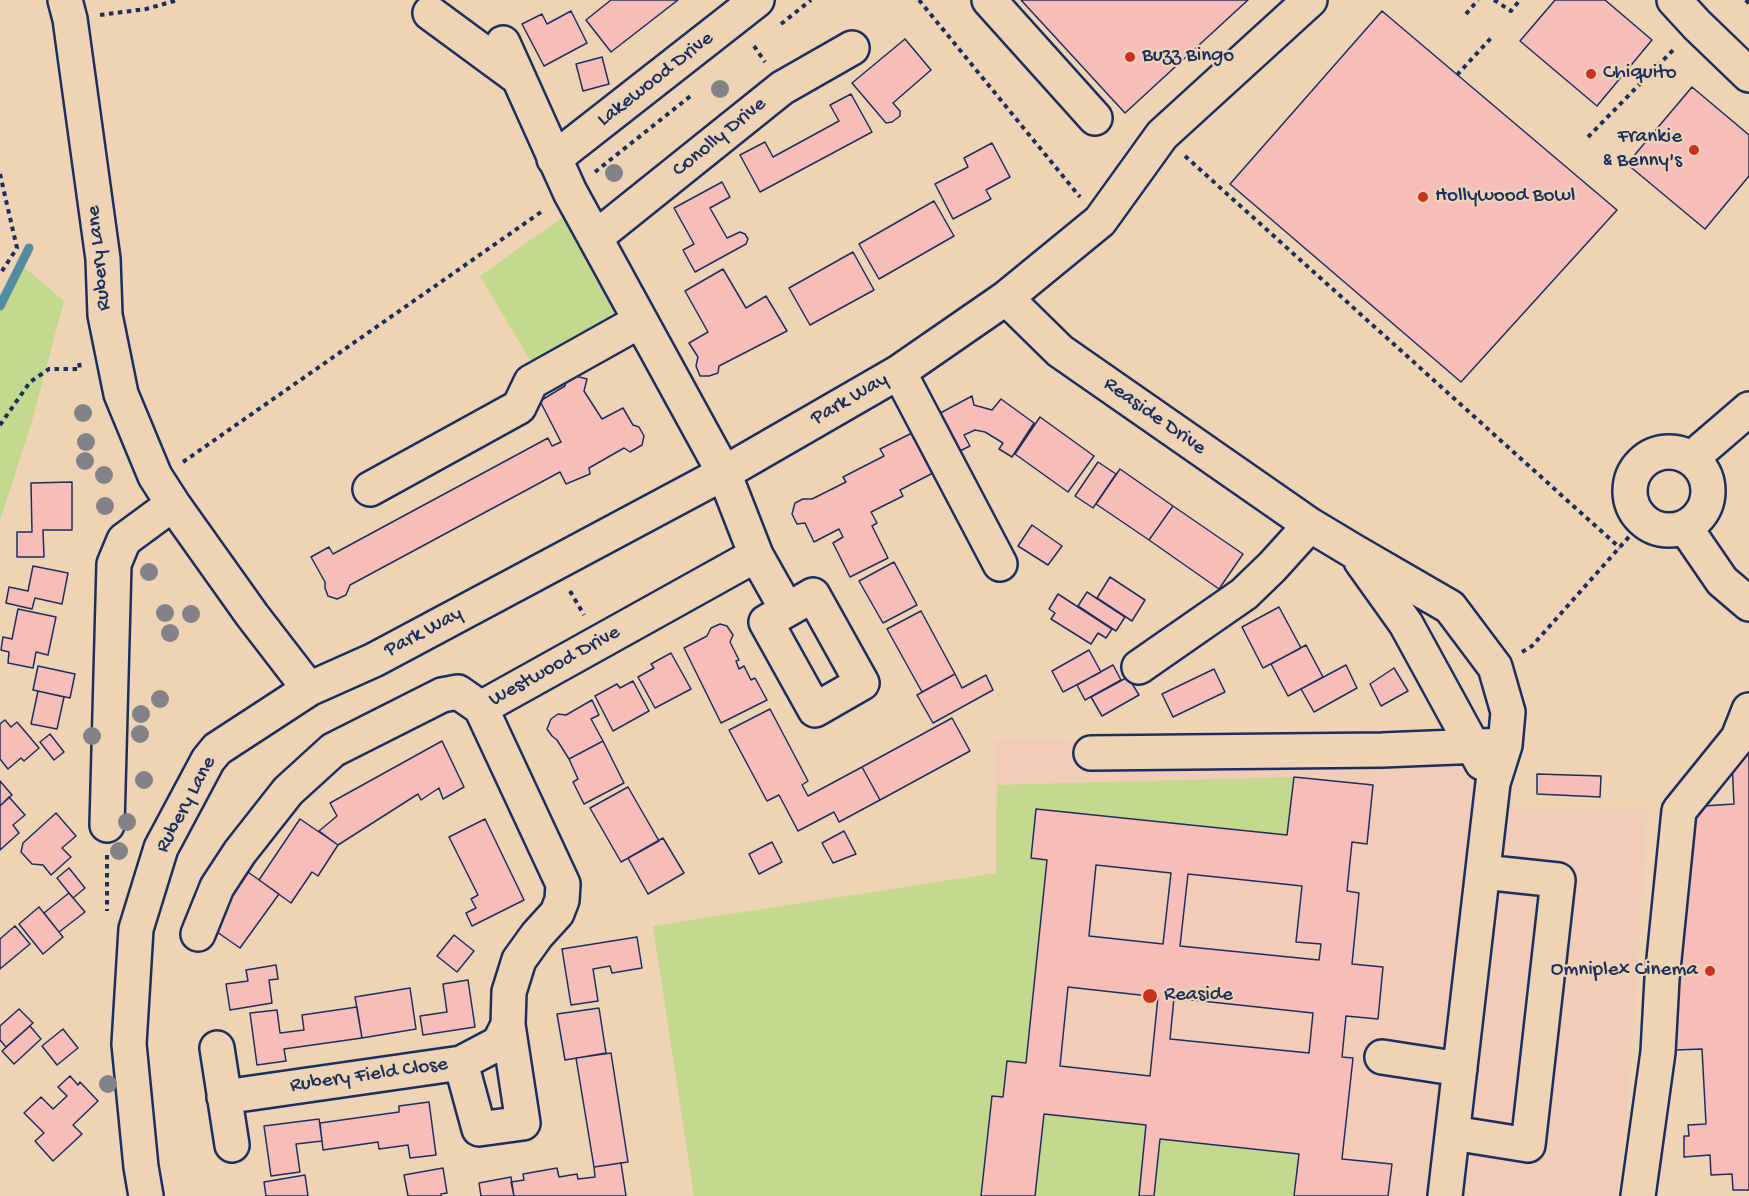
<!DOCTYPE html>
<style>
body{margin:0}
canvas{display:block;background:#eed3b5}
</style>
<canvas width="1749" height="1196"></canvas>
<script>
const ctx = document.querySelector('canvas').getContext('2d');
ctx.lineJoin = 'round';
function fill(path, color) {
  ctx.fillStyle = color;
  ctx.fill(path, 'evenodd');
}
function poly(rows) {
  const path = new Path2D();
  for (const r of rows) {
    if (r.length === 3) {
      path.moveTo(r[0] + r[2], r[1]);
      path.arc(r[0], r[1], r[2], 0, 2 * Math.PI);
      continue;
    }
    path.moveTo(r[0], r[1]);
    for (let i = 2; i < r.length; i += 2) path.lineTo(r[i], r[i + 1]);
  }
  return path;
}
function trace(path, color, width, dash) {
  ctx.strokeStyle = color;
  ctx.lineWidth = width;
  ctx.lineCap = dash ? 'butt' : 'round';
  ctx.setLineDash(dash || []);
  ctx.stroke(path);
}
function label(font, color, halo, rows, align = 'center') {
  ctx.font = font + ' "Gochi Hand",sans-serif';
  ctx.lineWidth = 4.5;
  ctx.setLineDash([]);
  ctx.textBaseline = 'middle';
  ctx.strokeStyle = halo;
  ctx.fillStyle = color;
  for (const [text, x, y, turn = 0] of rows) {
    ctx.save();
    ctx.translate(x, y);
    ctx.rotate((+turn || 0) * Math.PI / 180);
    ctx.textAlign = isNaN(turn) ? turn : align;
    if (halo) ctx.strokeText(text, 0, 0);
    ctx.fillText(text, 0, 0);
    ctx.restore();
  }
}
const built = poly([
 [994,740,1439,742,1516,809,1647,809,1631,1066,1618,1196,694,1196,653,926,996,873]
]);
const green = poly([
 [563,217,617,317,531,362,480,276],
 [17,264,24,269,25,268,64,301,31,425,0,520,0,294],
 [1294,777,1287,835,1036,809,1031,858,1047,860,1026,1063,1007,1061,1003,1097,992,1096,981,1196,694,1196,653,926,996,873,997,785],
 [1044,1114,1146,1125,1139,1196,1035,1196],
 [1160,1139,1299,1154,1294,1196,1154,1196]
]);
const stream = poly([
 [0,306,29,248]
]);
const building = poly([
 [611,0,678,0,611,52,586,20,611,0],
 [1021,0,1248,0,1125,113,1021,0],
 [1555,0,1605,0,1652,40,1597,106,1520,41,1555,0],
 [571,11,587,43,544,66,522,24,542,14,547,24,571,11],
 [1382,11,1617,210,1461,382,1230,184,1382,11],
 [905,39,931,70,893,103,900,111,900,116,892,122,886,123,852,83,905,39],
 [602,57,609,84,583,91,576,64,602,57],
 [1692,87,1749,135,1749,176,1705,229,1627,164,1692,87],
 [851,94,872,132,760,192,740,155,765,142,773,157,839,121,830,105,851,94],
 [992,143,1010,177,986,190,991,199,953,219,935,184,968,167,964,158,992,143],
 [722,182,730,197,710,208,727,238,740,232,745,234,748,239,746,244,695,272,683,250,694,244,674,208,722,182],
 [934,201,954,236,879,279,859,244,934,201],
 [853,252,874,290,810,325,789,288,853,252],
 [723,269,746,308,766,296,787,331,719,366,718,373,709,376,700,376,696,366,698,357,689,343,708,332,685,291,723,269],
 [568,374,587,379,584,391,602,419,623,408,633,425,639,427,644,436,642,445,630,452,624,448,589,468,590,474,566,484,560,472,350,585,346,595,337,599,328,596,325,588,325,582,311,557,329,547,333,554,548,438,552,446,561,442,540,401,565,386,568,374],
 [972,396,974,405,992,410,1001,399,1034,423,1012,457,999,449,1003,443,985,432,975,430,964,435,970,446,952,455,933,417,972,396],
 [1040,417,1094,456,1068,492,1015,454,1040,417],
 [914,432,935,472,900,490,903,496,871,512,877,523,872,526,888,558,850,577,833,543,843,537,839,529,814,542,805,523,797,524,792,514,795,503,803,499,812,499,846,482,843,477,884,456,880,449,914,432],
 [1098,462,1116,474,1093,508,1075,496,1098,462],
 [1120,469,1173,506,1149,540,1096,504,1120,469],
 [72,482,72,530,43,530,44,557,17,557,17,532,32,532,31,483,72,482],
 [1173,506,1243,554,1219,589,1149,540,1173,506],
 [1032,525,1062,546,1048,565,1018,546,1032,525],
 [894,562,917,605,883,623,859,581,894,562],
 [33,566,68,573,62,604,35,598,32,609,6,603,9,587,28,591,33,566],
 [1110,577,1145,600,1132,621,1097,598,1110,577],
 [1087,592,1125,617,1116,631,1078,606,1087,592],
 [1058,594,1112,629,1106,638,1098,633,1091,644,1051,619,1055,613,1049,609,1058,594],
 [1279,607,1301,648,1263,668,1242,627,1279,607],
 [18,609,56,617,48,655,36,652,33,668,8,663,9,652,1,650,3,637,12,639,18,609],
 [921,611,955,674,922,692,887,629,921,611],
 [720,624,727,626,733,635,730,642,739,660,736,661,739,669,744,666,751,680,755,678,767,700,721,723,684,648,707,636,711,628,720,624],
 [1306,645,1323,677,1288,696,1271,664,1306,645],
 [1089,650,1101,672,1063,692,1052,671,1089,650],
 [671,653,691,689,655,708,638,677,654,668,651,664,671,653],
 [1113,665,1121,680,1085,700,1077,685,1113,665],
 [1346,665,1357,688,1314,712,1301,689,1346,665],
 [38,666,75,674,70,698,33,690,38,666],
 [1394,668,1408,691,1381,706,1370,684,1394,668],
 [1214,669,1225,692,1173,717,1162,694,1214,669],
 [955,674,962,688,986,675,993,690,933,723,917,695,955,674],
 [1128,677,1139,695,1102,716,1091,697,1128,677],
 [633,681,649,711,613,731,595,696,617,684,620,688,633,681],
 [38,691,64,697,57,729,31,724,38,691],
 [592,700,599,715,591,719,603,741,569,759,557,740,552,736,547,729,551,719,558,714,566,715,592,700],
 [770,709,808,781,802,785,808,796,862,767,880,800,839,822,834,812,798,831,779,795,767,801,729,730,770,709],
 [952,718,970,751,880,800,862,767,952,718],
 [5,720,11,727,17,722,39,748,24,761,21,758,8,769,0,759,0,724,5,720],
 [50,734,64,752,54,760,40,742,50,734],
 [1749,740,1749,1190,1733,1190,1732,1174,1711,1175,1710,1155,1684,1157,1684,1136,1689,1136,1688,1125,1706,1124,1702,1049,1676,1050,1667,892,1672,808,1734,804,1731,741,1749,740],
 [442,741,464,787,443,799,439,788,421,800,418,794,338,845,319,831,337,816,330,803,442,741],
 [603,741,624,783,584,804,573,782,578,779,569,759,603,741],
 [1537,774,1601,776,1600,797,1537,794,1537,774],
 [1294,777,1373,785,1367,844,1352,842,1347,891,1359,893,1352,964,1383,967,1378,1019,1346,1016,1342,1057,1353,1058,1342,1159,1392,1164,1388,1196,1294,1196,1299,1154,1160,1139,1154,1196,1139,1196,1146,1125,1044,1114,1035,1196,981,1196,992,1096,1003,1097,1007,1061,1026,1063,1047,860,1031,858,1036,809,1287,835,1294,777],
 [1096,865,1171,873,1163,944,1089,936,1096,865],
 [1188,874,1302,886,1296,942,1321,944,1319,960,1180,946,1188,874],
 [1068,987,1158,997,1150,1076,1060,1066,1068,987],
 [1174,998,1313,1013,1309,1053,1170,1039,1174,998],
 [0,781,12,795,0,806,0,781],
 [628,787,659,841,621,862,590,808,628,787],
 [9,797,25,815,13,825,19,833,0,850,0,806,9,797],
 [56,813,76,836,62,848,71,857,51,875,43,865,32,864,21,852,23,843,56,813],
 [300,819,338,845,318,876,312,872,291,903,259,880,300,819],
 [485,819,524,900,472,926,466,913,476,908,471,899,478,895,449,837,485,819],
 [844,831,856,854,833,863,822,843,844,831],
 [663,838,684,873,648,894,628,858,663,838],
 [772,842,782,862,759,874,749,854,772,842],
 [69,868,85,888,73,898,57,878,69,868],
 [245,870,279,894,240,948,207,925,245,870],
 [69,893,85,912,59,932,44,913,69,893],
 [39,907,63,937,43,954,19,924,39,907],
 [15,926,30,944,0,969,0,939,15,926],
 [454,935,474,951,457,972,437,956,454,935],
 [637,937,642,968,612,973,610,966,593,969,598,1001,571,1005,562,949,637,937],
 [276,965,278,979,269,980,272,1003,230,1010,226,984,248,981,246,970,276,965],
 [468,980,475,1027,423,1035,420,1016,447,1012,443,984,468,980],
 [410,988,416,1029,362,1038,355,997,410,988],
 [357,1007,362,1038,284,1049,286,1061,257,1065,250,1013,277,1010,280,1033,304,1030,302,1015,357,1007],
 [599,1008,606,1053,565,1060,557,1014,599,1008],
 [19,1009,33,1023,6,1047,0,1040,0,1026,19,1009],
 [30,1026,41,1039,14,1064,2,1051,30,1026],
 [63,1029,78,1048,57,1065,42,1046,63,1029],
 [611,1053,628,1162,594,1167,576,1058,611,1053],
 [70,1076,78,1085,80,1082,98,1101,73,1125,82,1134,53,1161,35,1141,44,1133,24,1113,41,1097,53,1109,67,1096,58,1087,70,1076],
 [429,1102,436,1155,410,1158,408,1145,379,1149,378,1142,323,1150,320,1123,399,1112,399,1106,429,1102],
 [319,1119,322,1141,296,1144,300,1172,271,1176,264,1126,319,1119],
 [621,1163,626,1196,514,1196,511,1182,524,1180,523,1174,557,1168,559,1177,577,1174,578,1179,595,1177,594,1167,621,1163],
 [443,1168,447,1193,441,1194,441,1196,408,1196,404,1175,443,1168],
 [305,1175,308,1196,266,1196,264,1182,305,1175],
 [511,1177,514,1196,481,1196,479,1183,511,1177]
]);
const path = poly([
 [919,0,1080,197],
 [1494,0,1511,11,1520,0],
 [1746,0,1749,4],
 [1466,14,1478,0],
 [100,15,146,9,178,0],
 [781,24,811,0],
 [754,46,765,62],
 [1457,75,1491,38],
 [1588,137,1676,47],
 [1185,156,1620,548],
 [595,172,693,94],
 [0,174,17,248,0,274],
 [0,425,30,382,49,369,80,369,79,362],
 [183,462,544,210],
 [570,591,584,615],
 [1522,652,1532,646,1643,521],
 [107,855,107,911]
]);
const minor = poly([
 [65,0,70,19,103,259,105,315,121,394,155,476,173,504,252,615,309,689],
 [989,0,1095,118],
 [1674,0,1697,25,1749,75],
 [430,13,517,77],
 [554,159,757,0],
 [595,238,782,88,852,48],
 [1006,298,1060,351,1310,525,1355,552,1450,607,1495,667,1508,712,1505,745,1493,783,1445,1196],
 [899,372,1000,564],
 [1669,491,39],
 [1692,458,1749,409],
 [370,489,519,407,531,382,640,321],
 [1685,527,1722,581,1749,604],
 [756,555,787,610,813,595,862,683,815,710,766,622,787,610],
 [1361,561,1406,624,1482,763],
 [1139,667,1244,594,1272,567,1310,525],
 [1091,753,1382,750,1505,745],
 [107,825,114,564,124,540,173,504],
 [198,934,217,887,240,852,288,791,333,750,442,695,458,692,481,708,756,555,724,473,570,192,503,43],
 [217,1048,232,1145],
 [1382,1057,1460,1069],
 [461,1063,479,1129,523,1123,508,1025],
 [224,1097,461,1063,499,1043,508,1025,509,992,519,960,537,935,557,913,562,900,563,884,481,708],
 [1453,1133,1528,1145,1558,880,1483,872],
 [146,1196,141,1167,129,1044,136,929,161,848,208,760,217,749,309,689,374,660,724,473,899,372,1006,298,1100,221,1162,135,1310,0],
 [1638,1196,1658,1052,1662,979,1679,811,1738,738,1749,710]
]);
const trees = [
 [720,89],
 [614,173],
 [83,413],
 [86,442],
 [85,461],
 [104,475],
 [105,506],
 [149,572],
 [165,613],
 [191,614],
 [170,633],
 [160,699],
 [141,714],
 [140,734],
 [92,736],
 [144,780],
 [127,822],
 [119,851],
 [108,1084]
];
const markers = [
 [1130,57,6,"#c8321e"],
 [1591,74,6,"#c8321e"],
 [1694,150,6,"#c8321e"],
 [1423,197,6,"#c8321e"],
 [1710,971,6,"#c8321e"],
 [1150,996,8,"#c8321e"]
];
const poiNames = [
 ["Buzz Bingo",1142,57],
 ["Chiquito",1603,74],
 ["Frankie",1682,138,"right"],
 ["& Benny's",1682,162,"right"],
 ["Hollywood Bowl",1435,197],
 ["Omniplex Cinema",1698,971,"right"],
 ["Reaside",1164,996]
];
const streetNames = [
 ["Lakewood Drive",656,80,-38],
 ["Conolly Drive",720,138,-39],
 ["Rubery Lane",100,258,-96],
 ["Park Way",850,400,-30],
 ["Reaside Drive",1154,417,35],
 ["Park Way",424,633,-28],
 ["Westwood Drive",555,667,-29],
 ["Rubery Lane",187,805,-62],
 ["Rubery Field Close",369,1076,-8]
];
fill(built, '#f1ccb6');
fill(green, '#c4d88e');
trace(stream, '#528ba3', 9);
fill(building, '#f9bdb9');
trace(building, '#1b2f5e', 1.5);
trace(minor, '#1b2f5e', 38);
trace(path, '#1b2f5e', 4, [4.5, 4.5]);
trace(minor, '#eed3b5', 33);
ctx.fillStyle = '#838288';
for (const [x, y] of trees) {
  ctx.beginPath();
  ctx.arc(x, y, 9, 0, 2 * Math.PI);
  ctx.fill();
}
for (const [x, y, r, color] of markers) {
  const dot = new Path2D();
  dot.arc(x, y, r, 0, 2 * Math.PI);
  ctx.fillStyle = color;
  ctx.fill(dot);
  trace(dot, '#eed3b5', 2);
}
label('21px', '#1b2f5e', '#eed3b5', poiNames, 'left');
label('21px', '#1b2f5e', '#eed3b5', streetNames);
</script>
